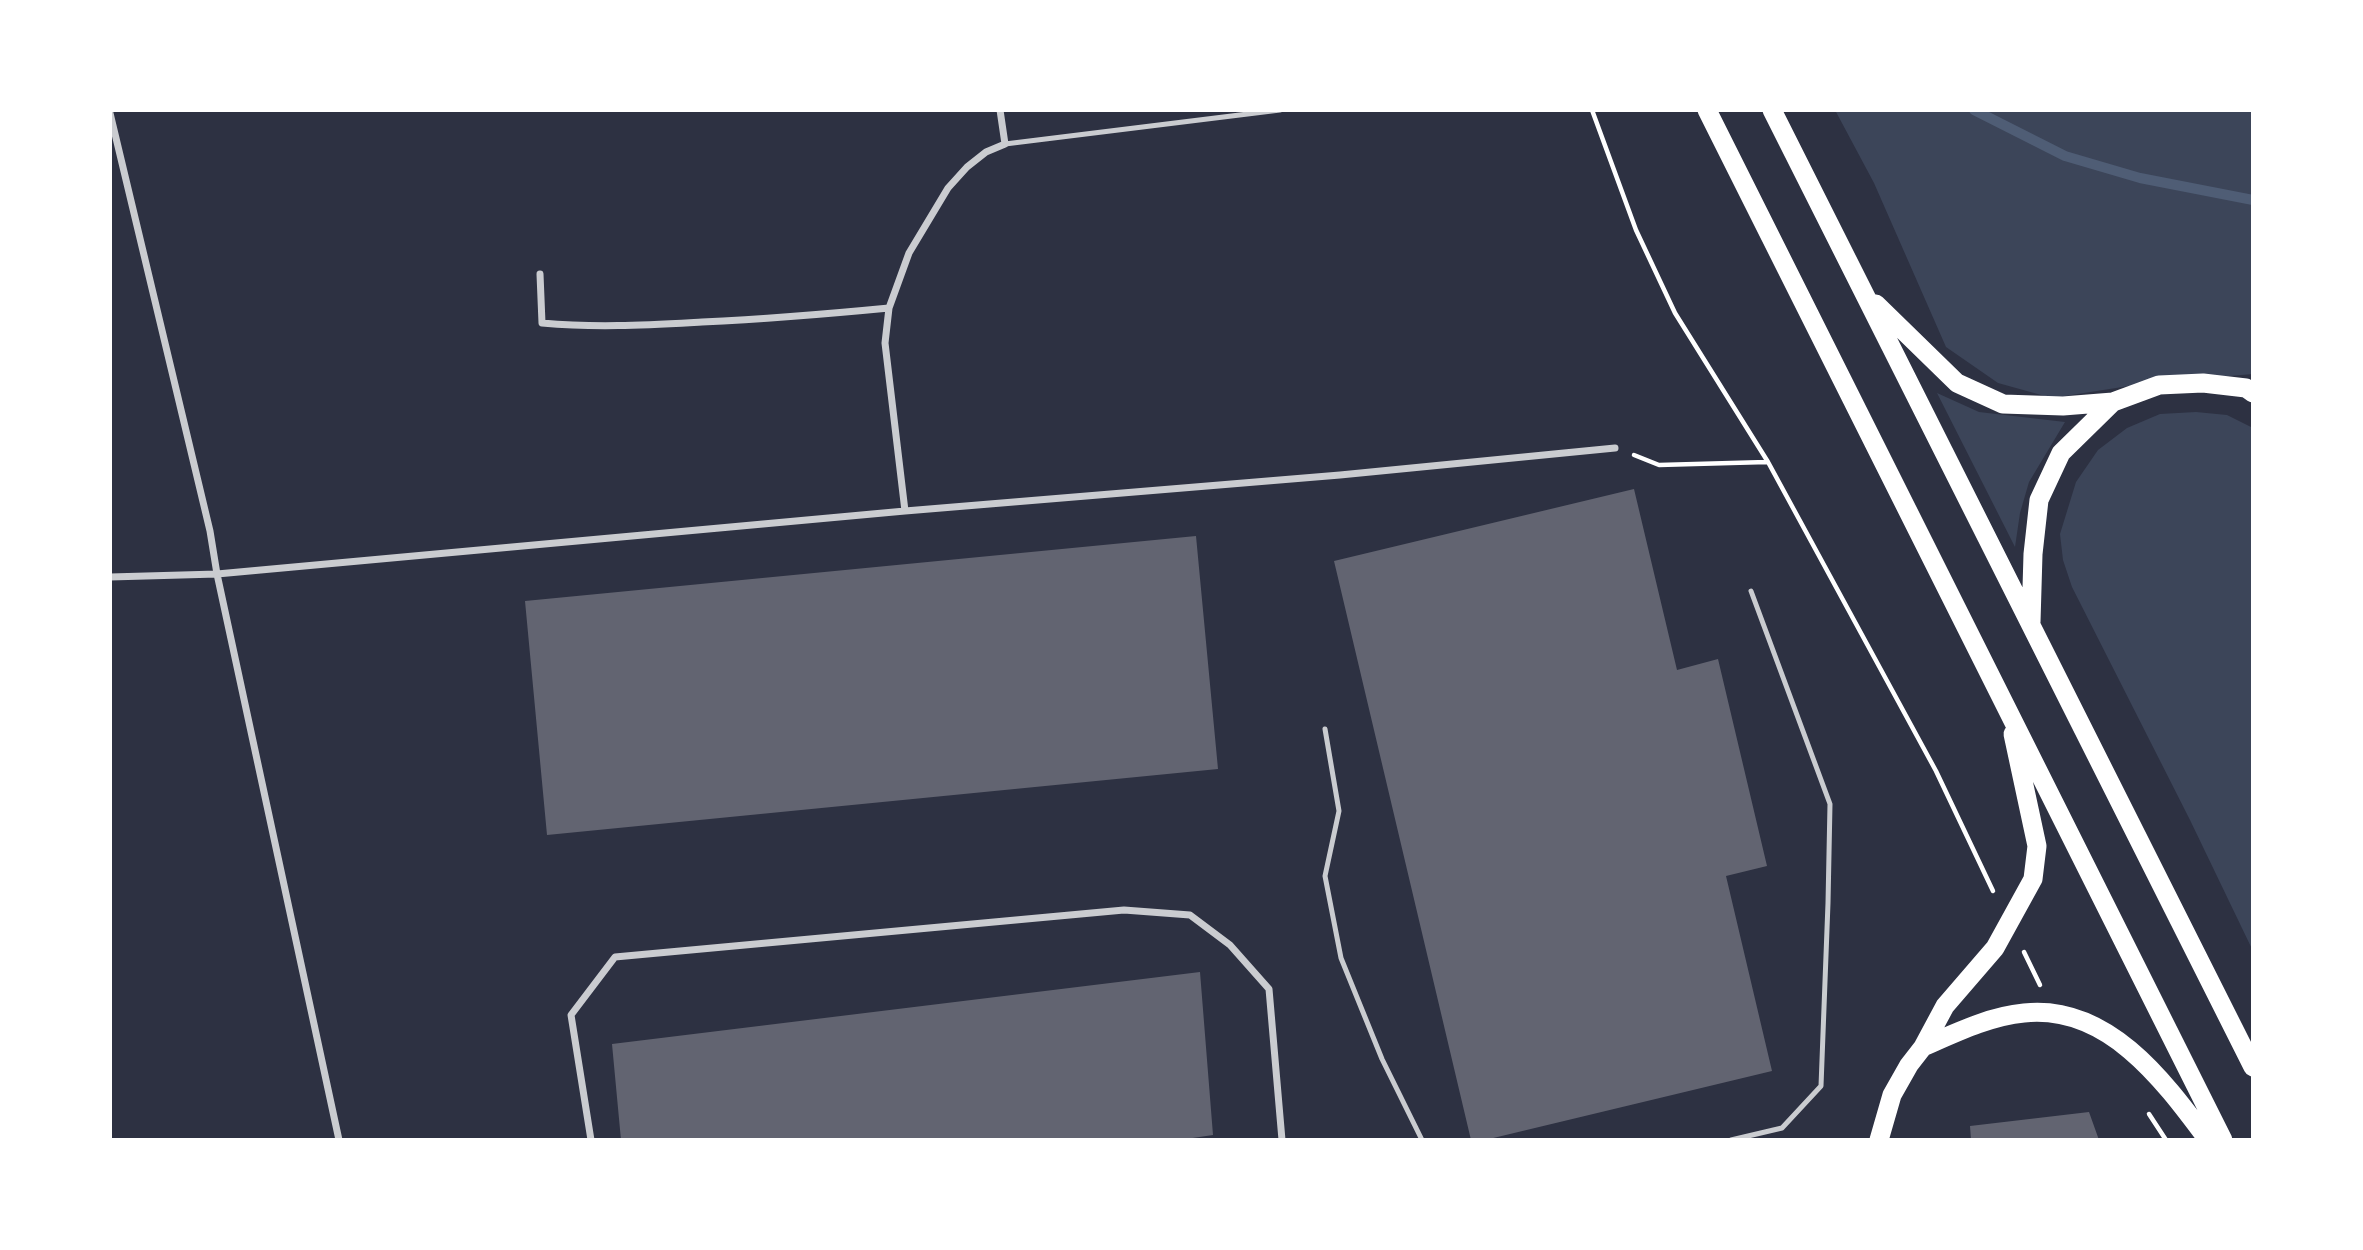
<!DOCTYPE html>
<html>
<head>
<meta charset="utf-8">
<style>
  body { margin:0 }
  #map { position:relative; width:2363px; height:1250px; overflow:hidden; background:#2d3142; font-family:Inter,sans-serif }
  canvas { display:block }
  .frame { position:absolute; inset:0; border:112px solid #fff; pointer-events:none }
</style>
</head>
<body>
<div id="map">
<canvas width="2363" height="1250"></canvas>
<div class="frame"></div>
</div>
<script>
const ctx = document.querySelector('canvas').getContext('2d');
ctx.lineJoin = 'round';
function paint(path, color) { ctx.fillStyle = color; ctx.fill(path, 'evenodd'); }
function strokePath(path, color, width, dash) { ctx.strokeStyle = color; ctx.lineWidth = width; ctx.lineCap = dash ? 'butt' : 'round'; ctx.setLineDash(dash || []); ctx.stroke(path); }
paint(new Path2D(`
  M1835 110H2253V374L2148 383 2052 398 1998 383 1946 347 1874 183Z
  M1937 393 1979 412 2065 422 2029 482 2020 513 2015 547Z
  M2196 412 2227 415 2253 428V951L2190 820 2072 587 2063 560 2060 534 2076 482 2098 450 2127 428 2160 414Z`), '#3c4559');
strokePath(new Path2D(`
  M1974 110 2065 156 2140 178 2253 200`), '#4f5d75', 10);
paint(new Path2D(`
  M1634 489 1677 670 1718 659 1767 866 1726 876 1772 1071 1485 1140H1471L1334 561Z
  M1196 536 1218 769 547 835 525 601Z
  M1200 972 1213 1135 1179 1140H621L612 1044Z
  M2089 1112 2099 1140H1971L1970 1126Z`), '#626471');
strokePath(new Path2D(`
  M1592 110 1636 230 1675 313 1768 462 1936 771 1993 891
  M1634 455 1659 465 1767 462
  M2024 952 2040 985
  M2149 1114 2166 1140`), '#fff', 4.5);
strokePath(new Path2D(`
  M1005 144 1280 110
  M1325 729 1339 811 1325 876 1341 958 1382 1059 1422 1140
  M1731 1140 1782 1128 1821 1086 1828 903 1830 804 1751 591`), '#caccd0', 5);
strokePath(new Path2D(`
  M110 113 210 531 217 574 339 1140
  M540 274 542 323C598 328 646 325 702 322 765 319 827 314 889 308
  M905 511 885 343 889 308 909 253 948 188 967 167 986 152 1005 144 1000 110
  M110 577 217 574 905 511 1340 475 1615 448
  M591 1140 571 1015 615 957 1124 910 1190 915 1230 945 1269 989 1282 1140`), '#caccd0', 7);
strokePath(new Path2D(`
  M1707 110 2223 1140
  M1772 110 2253 1067
  M1876 304 1957 383 2003 404 2063 406 2113 402 2159 385 2203 383 2246 388 2253 393
  M2031 622 2033 554 2039 500 2061 453 2113 402
  M1923 1047C1955 1033 1990 1016 2024 1013 2108 1004 2164 1081 2208 1140
  M1879 1140 1892 1095 1909 1065 1923 1047 1945 1006 1995 948 2033 879 2037 846 2013 734`), '#fff', 19);
</script>
</body>
</html>
